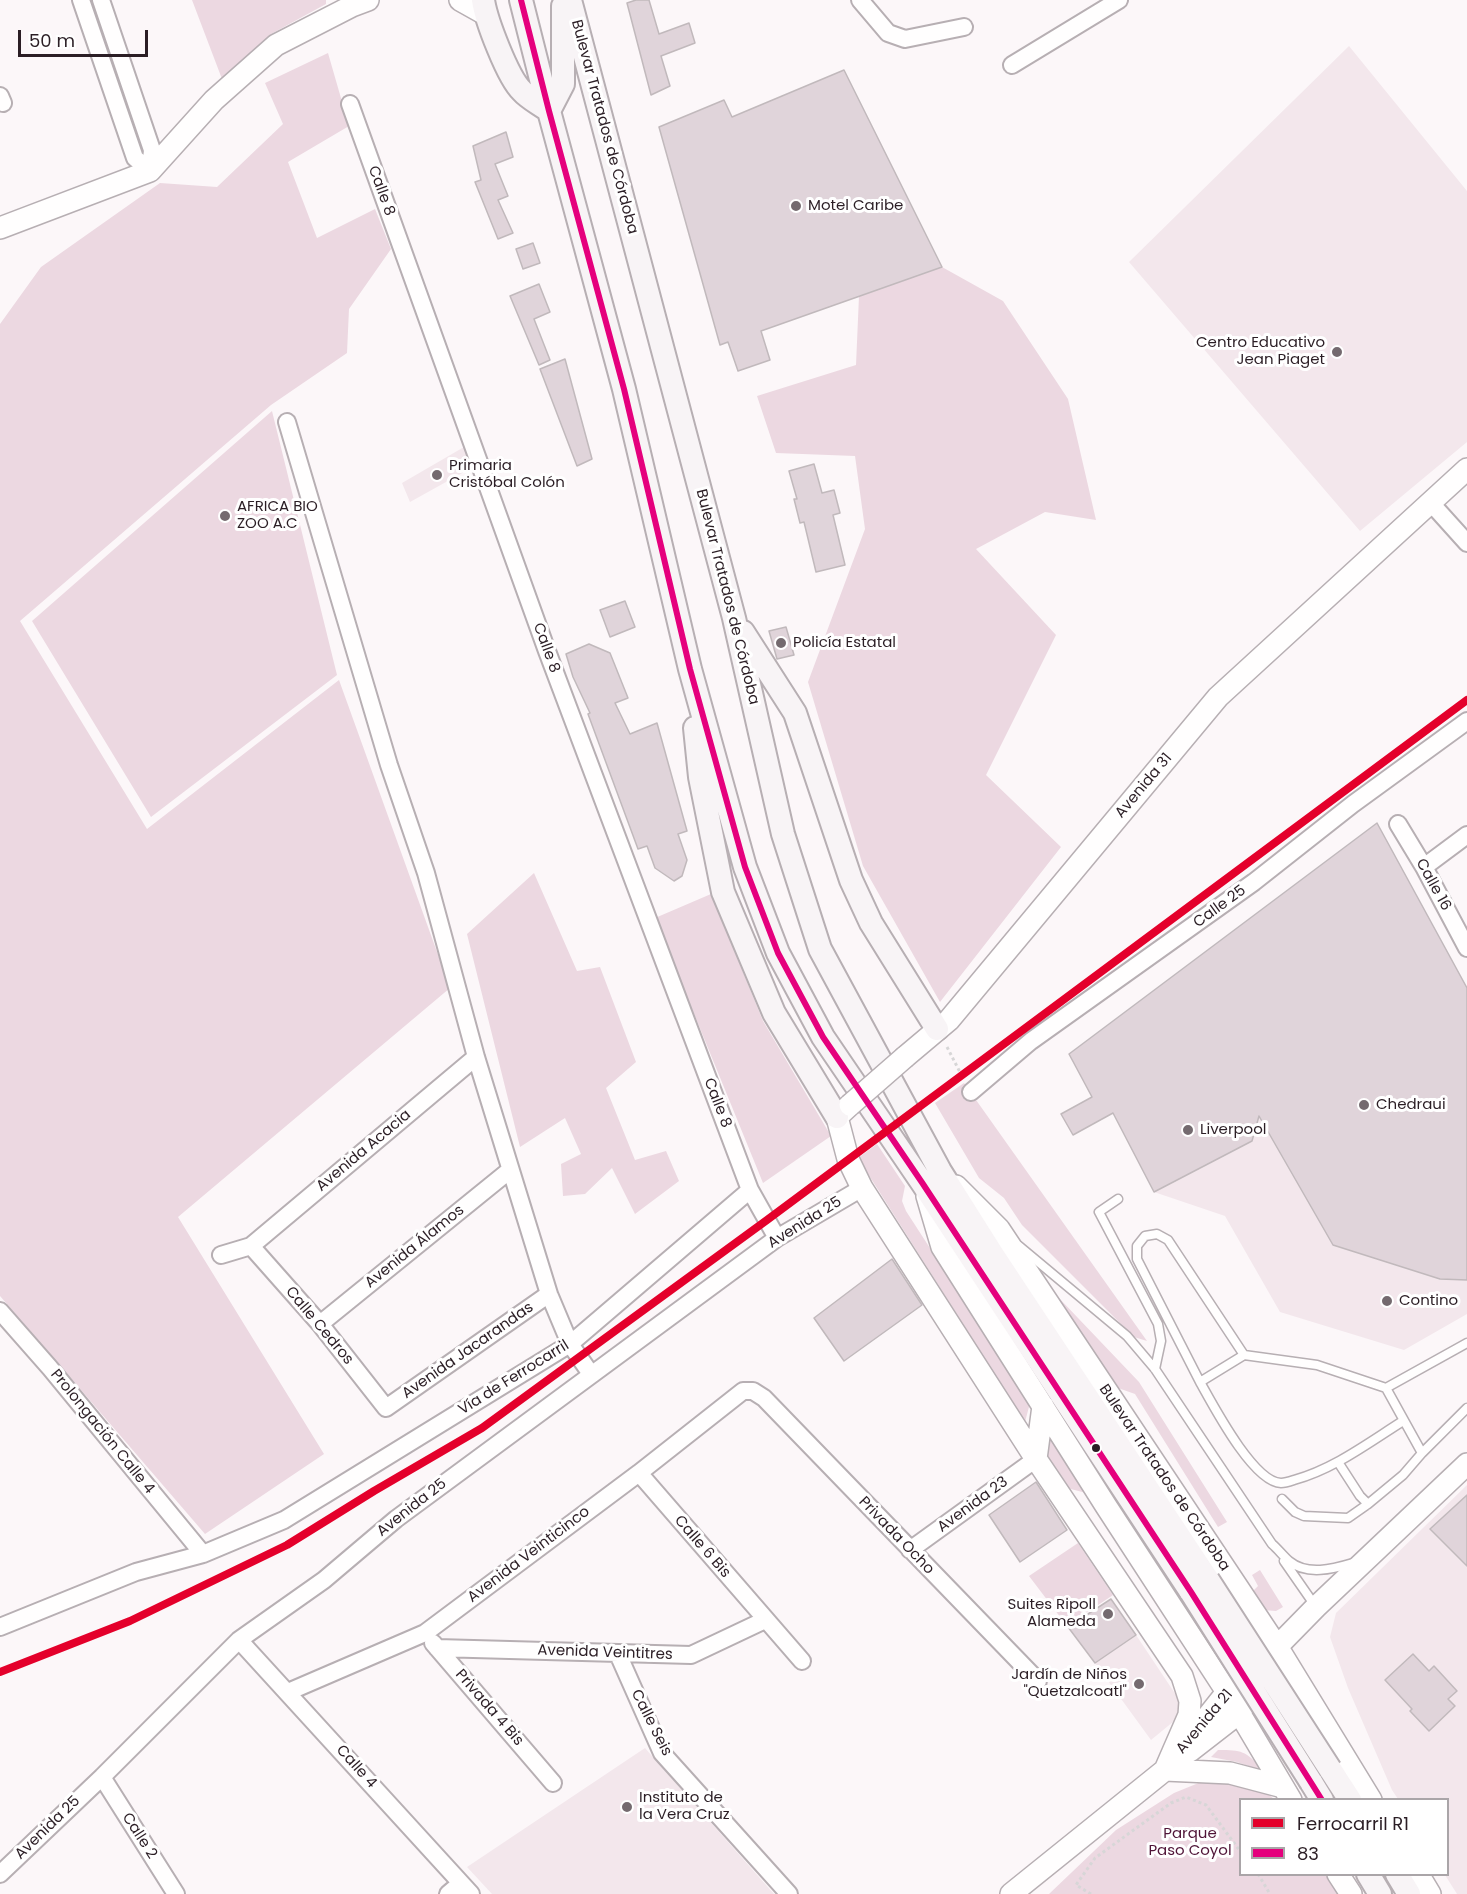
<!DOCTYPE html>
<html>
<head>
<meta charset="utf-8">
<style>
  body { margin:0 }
  #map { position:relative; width:1467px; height:1894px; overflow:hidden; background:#fcf7f9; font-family:Poppins,sans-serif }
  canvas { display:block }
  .legend { position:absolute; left:1239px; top:1798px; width:210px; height:78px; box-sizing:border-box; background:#fff; border:2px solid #aaa5a8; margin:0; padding:8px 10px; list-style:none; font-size:18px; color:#2b1e25 }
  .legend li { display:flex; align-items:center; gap:12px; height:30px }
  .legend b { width:30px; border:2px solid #aaa5a8 }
  .scale { position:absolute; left:18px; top:30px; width:130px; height:27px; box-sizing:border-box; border:3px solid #2b1e25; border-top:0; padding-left:8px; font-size:18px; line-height:21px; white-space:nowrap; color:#2b1e25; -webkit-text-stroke:4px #fff; paint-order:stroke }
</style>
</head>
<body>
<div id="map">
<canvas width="1467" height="1894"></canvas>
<ul class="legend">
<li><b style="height:8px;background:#e4002b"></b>Ferrocarril R1</li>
<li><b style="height:8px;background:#e5007d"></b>83</li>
</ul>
<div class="scale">50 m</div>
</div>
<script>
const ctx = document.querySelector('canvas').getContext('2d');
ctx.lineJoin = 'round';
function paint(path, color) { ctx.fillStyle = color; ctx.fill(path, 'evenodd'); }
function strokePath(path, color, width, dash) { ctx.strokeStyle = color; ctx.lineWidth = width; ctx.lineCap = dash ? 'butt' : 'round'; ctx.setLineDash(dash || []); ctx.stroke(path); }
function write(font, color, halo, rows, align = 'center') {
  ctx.font = font + ' Poppins,sans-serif'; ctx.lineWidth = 6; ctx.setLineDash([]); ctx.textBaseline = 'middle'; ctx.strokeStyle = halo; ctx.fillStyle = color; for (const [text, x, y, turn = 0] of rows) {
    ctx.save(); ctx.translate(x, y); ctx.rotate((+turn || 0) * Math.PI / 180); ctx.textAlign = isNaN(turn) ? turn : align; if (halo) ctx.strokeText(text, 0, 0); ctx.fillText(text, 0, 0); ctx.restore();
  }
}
paint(new Path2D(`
  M1349 46 1467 191V442L1360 531 1129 262Z
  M464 447 473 467 410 502 402 483Z
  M1259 1116 1333 1245 1440 1279 1467 1280V1314L1404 1350 1280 1312 1225 1216 1154 1192 1252 1141Z
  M1467 1485V1894H1457L1445 1875 1448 1874V1800L1398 1799 1392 1790 1348 1688 1330 1637 1336 1613Z
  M1136 1635 1182 1704 1179 1717 1151 1740 1095 1663Z
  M645 1748 774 1894H492L467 1867Z`), '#f3e7ec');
paint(new Path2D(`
  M192 0H326V4L271 34 222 79Z
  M328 53 349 126 288 162 317 238 375 209 391 249 349 309 347 353 271 405 20 621 147 829 339 680 450 988 178 1217 324 1454 205 1534 0 1296V324L41 267 160 183 217 187 283 124 265 83Z
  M942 267 1003 301 1068 399 1096 520 1045 512 976 549 1056 635 986 775 1061 847 940 1002 863 866 808 682 865 529 855 456 776 453 757 396 856 365 859 296Z
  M272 411 337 675 151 817 32 621Z
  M534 873 577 971 600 967 636 1062 606 1088 635 1160 666 1151 679 1181 635 1214 612 1168 585 1194 563 1196 561 1164 581 1154 565 1118 520 1147 467 934Z
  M711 894 763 1021 831 1136 763 1183 655 918Z
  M964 1083 1147 1341 1134 1337 1022 1225 1004 1198 979 1178 935 1103Z
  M877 1144 905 1186 902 1201 906 1211 1030 1403 1025 1422 858 1158Z
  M1058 1297 1139 1382 1227 1522 1218 1527 1135 1394 1118 1388Z
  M1046 1431 1086 1493 1067 1488 1043 1453Z
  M1078 1543 1113 1595 1067 1626 1029 1576Z
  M1260 1570 1283 1607 1276 1611 1263 1610 1252 1592 1258 1586 1252 1575Z
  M1218 1750C1243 1750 1244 1751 1262 1768L1260 1770 1237 1762 1211 1757Z
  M1225 1780 1268 1794 1274 1799 1240 1800V1874L1326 1875 1339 1894H1049L1116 1830 1174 1793 1201 1782Z`), '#ecd8e1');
const building = new Path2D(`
  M636 0H649L659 34 689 23 695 43 661 56 670 86 651 95 627 3Z
  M844 70 942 267 761 331 770 360 738 371 728 342 720 345 659 127 724 100 732 117Z
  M506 132 513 157 495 164 508 196 498 200 513 233 498 239 475 182 481 180 473 146Z
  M533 243 540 263 523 269 516 249Z
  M539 284 550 312 534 319 550 360 539 365 510 296Z
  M565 359 592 459 577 466 540 369Z
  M814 464 822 493 834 490 840 513 833 515 845 565 816 572 804 522 800 523 794 499H797L789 471Z
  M625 601 635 627 610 637 600 610Z
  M786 627 794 655 777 659 769 631Z
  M589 644 610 653 628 698 615 703 630 734 657 723 687 831 678 834 687 860 682 876 674 881 655 868 647 846 638 849 588 714 590 713 573 677 566 654Z
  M1377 823 1467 988V1280L1440 1279 1333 1245 1259 1116 1252 1141 1154 1192 1113 1113 1073 1135 1061 1114 1092 1097 1069 1054Z
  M892 1259 922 1305 844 1361 814 1318Z
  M1036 1482 1067 1530 1020 1562 989 1515Z
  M1467 1495V1566L1430 1529Z
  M1111 1599 1136 1635 1095 1663 1068 1627Z
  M1413 1654 1429 1671 1434 1666 1457 1691 1448 1699 1455 1706 1429 1731 1410 1711 1412 1709 1385 1680Z`);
paint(building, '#e0d4da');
strokePath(building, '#c1b9bc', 1.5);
const service = new Path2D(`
  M1118 1199 1099 1212 1158 1324 1161 1341 1155 1369
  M1019 1246 1127 1336 1155 1369 1272 1544C1278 1549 1283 1556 1289 1561 1307 1576 1333 1569 1353 1563
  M1244 1355 1200 1382C1213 1405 1253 1482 1281 1483 1285 1483 1291 1481 1294 1480 1334 1469 1368 1443 1403 1421
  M1200 1382 1137 1259V1246L1145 1236 1157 1234 1168 1240 1244 1355 1317 1365 1386 1388 1467 1343
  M1386 1388 1422 1453
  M1338 1462 1360 1496 1368 1504
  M1282 1499 1295 1512 1304 1516 1348 1518 1368 1504 1403 1475 1422 1453 1467 1408
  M1284 1561 1316 1607`);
const minor = new Path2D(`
  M81 0 135 158 150 171
  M101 0 152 150 150 171
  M860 0 888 33 905 39 964 27
  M1012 65 1119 0
  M0 96 3 103
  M350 104 547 651 750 1190 777 1238
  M287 422 389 765 426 873 476 1057 549 1294 570 1344 591 1374
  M1431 503 1467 543
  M1398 824 1424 867 1467 948
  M1424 867 1467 835
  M971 1092 1031 1041 1254 882 1353 804 1467 721
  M251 1246 320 1324 386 1408 549 1294
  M221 1255 251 1246 476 1057
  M0 1311 50 1368 203 1554
  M320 1324 510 1170
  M639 1473 802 1661
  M910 1550 1036 1459
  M0 1627 136 1572 203 1554 284 1520 570 1344 750 1190
  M239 1640 471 1894
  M433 1643 553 1783
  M437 1648 691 1655 765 1620
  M618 1654 662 1753 789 1894
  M288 1692 425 1633 639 1473 743 1391H753L764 1398 1038 1681
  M102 1777 176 1894
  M0 1874 102 1777 239 1640 324 1580 396 1519 777 1238 862 1188
  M448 1894 461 1883`);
const tertiary = new Path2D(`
  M460 0 485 14
  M0 228 150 171 214 100 276 45 352 6 368 0
  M905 1057 949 1020 1218 697 1467 469
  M850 1105 837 1117 848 1159 862 1188 1036 1459 1182 1676 1190 1701 1189 1715 1165 1770
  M956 1186 999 1229 1278 1648 1371 1800
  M927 1196 942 1247 1106 1506 1227 1692 1291 1800
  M1036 1459 1043 1406
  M1267 1657 1316 1607 1467 1464
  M1190 1751 1239 1713 1247 1701
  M1165 1770 1230 1773 1283 1787
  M1338 1874 1351 1894
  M1418 1874 1430 1894
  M1011 1894 1165 1770 1227 1692 1237 1684`);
const secondary = new Path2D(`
  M483 0C486 20 508 78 522 91 529 99 540 104 549 111L563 84V6
  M521 0 549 111 624 389 690 669 745 867 778 953 823 1037 923 1184 1191 1592
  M570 0 734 618 783 834 820 949 940 1171 993 1255 1208 1580
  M743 632 795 713 851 880 871 923 937 1029
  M695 728 700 777 723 892 774 1013 837 1117
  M1330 1769 1350 1800
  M1311 1782 1322 1800
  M1368 1874 1380 1894
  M1397 1874 1409 1894`);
strokePath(service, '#b7afb3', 11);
strokePath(minor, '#b7afb3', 20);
strokePath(tertiary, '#b7afb3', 24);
strokePath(secondary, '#b7afb3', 26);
strokePath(new Path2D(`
  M947 1047 963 1078
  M1258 1874 1270 1894
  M1091 1894 1076 1885 1095 1858 1171 1803 1186 1797 1206 1805 1240 1851`), '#d7d6d7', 3, [3, 3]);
strokePath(service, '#fffefe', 8);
strokePath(minor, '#fffefe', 16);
strokePath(tertiary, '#fffefe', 21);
strokePath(secondary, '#f8f4f6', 22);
const tertiaryBridge = new Path2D(`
  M850 1105 905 1057`);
const secondaryBridge = new Path2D(`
  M1208 1580 1330 1769
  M1191 1592 1311 1782`);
strokePath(tertiaryBridge, '#b7afb3', 24, []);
strokePath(secondaryBridge, '#b7afb3', 26, []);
strokePath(tertiaryBridge, '#fffefe', 21);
strokePath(secondaryBridge, '#f8f4f6', 22);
strokePath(new Path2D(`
  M521 0 549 111 624 389 690 669 745 867 778 953 823 1037 923 1184 1191 1592 1322 1800`), '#e5007d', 6);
strokePath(new Path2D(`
  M0 1672 130 1621 287 1545 374 1491 482 1428 767 1220 1467 700`), '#e4002b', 8);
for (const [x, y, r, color] of [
  [796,206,6,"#746a6f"],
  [1337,352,6,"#746a6f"],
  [437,475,6,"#746a6f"],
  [225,516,6,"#746a6f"],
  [781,643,6,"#746a6f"],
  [1364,1105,6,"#746a6f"],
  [1188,1130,6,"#746a6f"],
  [1387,1301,6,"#746a6f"],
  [1096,1448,5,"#2b1e25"],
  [1108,1614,6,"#746a6f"],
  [1139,1684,6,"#746a6f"],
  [627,1807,6,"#746a6f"]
]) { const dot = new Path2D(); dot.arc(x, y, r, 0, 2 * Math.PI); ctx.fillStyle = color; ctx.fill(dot); strokePath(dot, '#fff', 2); }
write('15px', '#2b1e25', '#fff', [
  ["Bulevar Tratados de Córdoba",604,127,75],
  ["Calle 8",381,191,70],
  ["Bulevar Tratados de Córdoba",727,597,76],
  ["Calle 8",546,648,70],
  ["Avenida 31",1144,786,-50],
  ["Calle 16",1433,885,61],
  ["Calle 25",1220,907,-36],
  ["Calle 8",717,1103,69],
  ["Avenida Acacia",364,1151,-40],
  ["Avenida 25",805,1223,-32],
  ["Avenida Álamos",415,1247,-39],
  ["Calle Cedros",319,1326,50],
  ["Avenida Jacarandas",468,1351,-35],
  ["Vía de Ferrocarril",514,1378,-32],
  ["Prolongación Calle 4",102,1432,51],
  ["Bulevar Tratados de Córdoba",1164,1478,56],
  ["Avenida 23",973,1505,-36],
  ["Avenida 25",412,1508,-38],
  ["Privada Ocho",896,1536,46],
  ["Calle 6 Bis",702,1547,49],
  ["Avenida Veinticinco",529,1555,-37],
  ["Avenida Veintitres",605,1653,2],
  ["Privada 4 Bis",489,1708,49],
  ["Avenida 21",1205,1722,-50],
  ["Calle Seis",651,1723,63],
  ["Calle 4",356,1767,48],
  ["Avenida 25",48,1828,-44],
  ["Calle 2",139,1836,57]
]);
write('15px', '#2b1e25', '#fff', [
  ["Motel Caribe",808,206],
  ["Centro Educativo",1325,343,"right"],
  ["Jean Piaget",1325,360,"right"],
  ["Primaria",449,466],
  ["Cristóbal Colón",449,483],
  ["AFRICA BIO",237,507],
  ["ZOO A.C",237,524],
  ["Policía Estatal",793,643],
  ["Chedraui",1376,1105],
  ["Liverpool",1200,1130],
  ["Contino",1399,1301],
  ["Suites Ripoll",1096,1605,"right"],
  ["Alameda",1096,1622,"right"],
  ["Jardín de Niños",1127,1675,"right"],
  ["\"Quetzalcoatl\"",1127,1692,"right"],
  ["Instituto de",639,1798],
  ["la Vera Cruz",639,1815]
], 'left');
write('15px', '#501538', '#fff', [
  ["Parque",1190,1834],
  ["Paso Coyol",1190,1851]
]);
</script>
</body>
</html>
